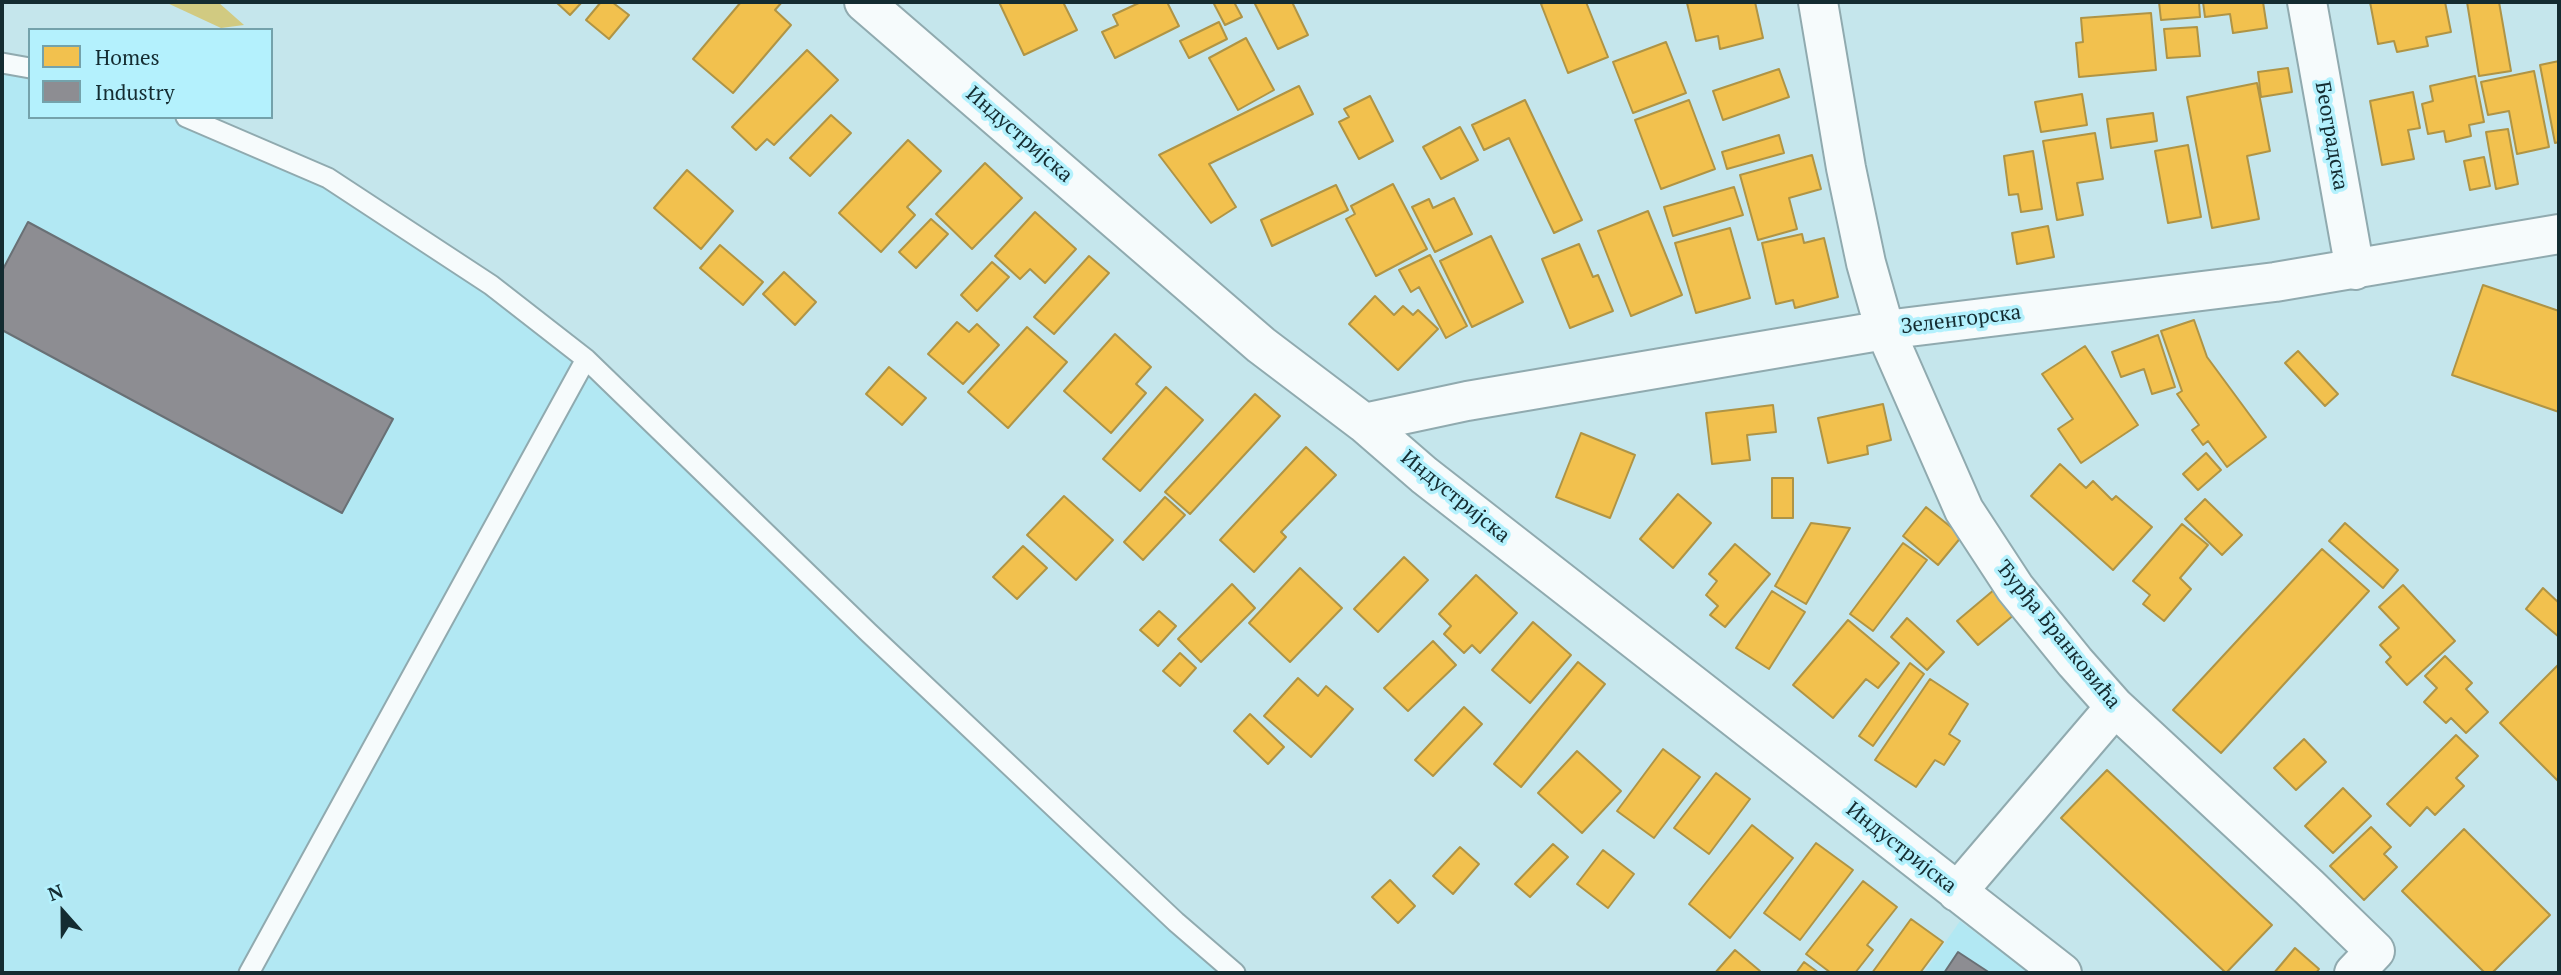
<!DOCTYPE html>
<html>
<head>
<meta charset="utf-8">
<style>
  body { margin:0 }
  #map { position:relative; width:2561px; height:975px; overflow:hidden; background:#c5e6ec; font-family:"PT Serif",serif }
  canvas { display:block }
  .frame { position:absolute; inset:0; border:4px solid #142c31; pointer-events:none }
  .legend { position:absolute; left:28px; top:28px; width:245px; height:91px; box-sizing:border-box; background:#b4f1fd; border:2px solid #74a2ab; margin:0; padding:9px 12px; list-style:none; font-size:21px; color:#142c31 }
  .legend li { display:flex; align-items:center; gap:14px; height:35px }
  .legend b { width:35px; border:2px solid #74a2ab }
  .north { position:absolute; left:28px; top:877px; width:70px; height:70px; -webkit-text-stroke:5px #b4f1fd; paint-order:stroke; rotate:339deg; font-size:19px; font-weight:700; line-height:28px; text-align:center; color:#142c31 }
  .north::after { content:''; display:block; margin:auto; width:24px; height:32px; background:#142c31; clip-path:polygon(50% 0,100% 100%,50% 72%,0 100%) }
</style>
</head>
<body>
<div id="map">
<canvas width="2561" height="975"></canvas>
<div class="frame"></div>
<ul class="legend">
<li><b style="height:19px;background:#f2c14e"></b>Homes</li>
<li><b style="height:19px;background:#8d8d92"></b>Industry</li>
</ul>
<div class="north">N</div>
</div>
<script>
const ctx = document.querySelector('canvas').getContext('2d');
ctx.lineJoin = 'round';
function paint(path, color) { ctx.fillStyle = color; ctx.fill(path, 'evenodd'); }
function strokePath(path, color, width, dash) { ctx.strokeStyle = color; ctx.lineWidth = width; ctx.lineCap = dash ? 'butt' : 'round'; ctx.setLineDash(dash || []); ctx.stroke(path); }
function write(font, color, halo, rows, align = 'center') {
  ctx.font = font + ' "PT Serif",serif'; ctx.lineWidth = 7; ctx.setLineDash([]); ctx.textBaseline = 'middle'; ctx.strokeStyle = halo; ctx.fillStyle = color; for (const [text, x, y, turn = 0] of rows) {
    ctx.save(); ctx.translate(x, y); ctx.rotate((+turn || 0) * Math.PI / 180); ctx.textAlign = isNaN(turn) ? turn : align; if (halo) ctx.strokeText(text, 0, 0); ctx.fillText(text, 0, 0); ctx.restore();
  }
}
paint(new Path2D(`
  M2 63 30 68V117H186L328 178 586 359 1236 973H2Z
  M1960 921 2029 973H1924Z`), '#b2e8f3');
paint(new Path2D(`
  M165 2H218L244 25 221 28Z`), '#d1ca81');
const homes = new Path2D(`
  M556 2H582L570 15Z
  M601 2H612L629 15 609 39 586 20Z
  M741 2H782L775 10 791 25 733 93 693 59Z
  M999 2H1063L1077 30 1024 55Z
  M1141 2H1167L1179 26 1115 58 1102 32 1118 25 1113 15Z
  M1213 2H1234L1242 17 1225 25Z
  M1254 2H1292L1308 35 1278 49Z
  M1545 2H1586L1608 57 1568 73 1541 4Z
  M1694 2H1755L1763 38 1720 49 1718 36 1696 41 1687 3Z
  M2159 2H2199L2200 17 2161 20Z
  M2203 2H2263L2267 28 2233 33 2230 14 2205 17Z
  M2370 2H2445L2451 32 2426 37 2428 46 2397 52 2394 41 2378 44Z
  M2467 2H2499L2511 71 2479 76Z
  M2151 13 2156 70 2079 77 2076 43 2083 42 2081 18Z
  M1219 22 1227 39 1189 58 1180 41Z
  M2197 27 2200 56 2167 58 2164 29Z
  M1246 38 1274 90 1238 110 1209 58Z
  M1666 42 1686 93 1633 113 1613 62Z
  M807 50 838 80 774 145 767 139 756 150 732 127Z
  M2559 61V142L2555 143 2540 65Z
  M2288 68 2292 92 2261 97 2258 72Z
  M1779 69 1789 97 1723 120 1713 91Z
  M2534 71 2549 147 2517 154 2509 111 2488 115 2481 82Z
  M2475 76 2484 122 2469 125 2471 136 2446 142 2444 131 2428 134 2422 104 2433 101 2430 86Z
  M2257 83 2270 151 2247 156 2259 219 2212 228 2187 97Z
  M1299 86 1313 114 1209 164 1236 207 1211 223 1159 155Z
  M2413 92 2420 128 2408 130 2414 159 2382 165 2370 101Z
  M2082 94 2087 125 2041 132 2035 102Z
  M1370 96 1393 141 1359 159 1339 122 1349 117 1344 109Z
  M1525 100 1582 220 1554 233 1509 138 1484 150 1472 125Z
  M1689 100 1715 169 1661 189 1635 120Z
  M2153 113 2157 141 2111 148 2107 119Z
  M831 115 851 133 810 176 790 158Z
  M1460 127 1478 160 1441 179 1423 147Z
  M2508 129 2518 184 2496 189 2486 132Z
  M2095 133 2103 179 2077 183 2083 215 2057 220 2043 141Z
  M1779 135 1784 153 1727 169 1722 152Z
  M908 140 941 171 907 207 915 215 881 252 839 213Z
  M2188 145 2201 217 2168 223 2155 151Z
  M2033 151 2042 209 2021 212 2018 194 2009 195 2004 156Z
  M1812 155 1821 189 1789 198 1797 229 1758 240 1740 175Z
  M2484 157 2490 186 2470 190 2464 161Z
  M985 163 1022 198 972 249 936 214Z
  M687 170 733 211 701 249 654 208Z
  M1393 184 1427 249 1376 276 1346 219 1355 214 1351 206Z
  M1336 185 1348 210 1272 246 1261 220Z
  M1734 187 1743 215 1673 236 1664 207Z
  M1454 198 1472 234 1435 252 1412 207 1429 199 1433 208Z
  M1648 211 1682 295 1631 316 1598 231Z
  M1035 212 1076 249 1045 283 1030 269 1020 279 995 256Z
  M931 219 948 234 916 268 899 252Z
  M2048 226 2054 257 2017 264 2012 233Z
  M1730 228 1750 298 1696 313 1675 243Z
  M1802 234 1804 243 1824 238 1838 297 1795 308 1793 300 1776 304 1762 243Z
  M1491 236 1523 302 1472 327 1440 261Z
  M1579 244 1593 277 1598 275 1613 311 1570 328 1542 259Z
  M720 245 763 282 743 305 700 268Z
  M1430 255 1467 326 1446 338 1419 287 1411 292 1399 270Z
  M1089 256 1109 273 1054 334 1034 317Z
  M992 262 1009 277 977 311 961 295Z
  M784 272 816 302 795 325 763 294Z
  M2483 285 2559 311V412L2452 375Z
  M1375 296 1394 315 1403 306 1413 315 1418 310 1438 329 1398 370 1349 324Z
  M2194 320 2207 357 2266 437 2227 467 2208 441 2203 445 2192 430 2199 425 2177 394 2182 391 2161 331Z
  M957 322 969 332 977 324 999 345 963 384 928 354Z
  M1027 327 1067 362 1008 428 968 392Z
  M1115 334 1151 367 1136 384 1146 393 1111 433 1064 391Z
  M2158 335 2175 387 2152 394 2144 369 2121 377 2112 352Z
  M2085 346 2138 425 2081 463 2058 429 2073 419 2042 374Z
  M2298 351 2338 394 2325 406 2285 363Z
  M889 367 926 398 902 425 866 394Z
  M1166 387 1203 420 1140 491 1103 459Z
  M1255 394 1280 416 1190 514 1165 492Z
  M1883 404 1891 440 1867 446 1868 454 1828 463 1818 418Z
  M1773 405 1776 432 1747 435 1750 460 1712 464 1706 413Z
  M1581 433 1635 455 1610 518 1556 497Z
  M1306 447 1336 475 1281 532 1286 537 1254 572 1220 540Z
  M2206 453 2221 470 2198 490 2183 474Z
  M2060 464 2086 488 2093 481 2112 500 2116 496 2152 527 2113 570 2031 496Z
  M1772 478H1793V518H1772Z
  M1678 494 1711 523 1673 568 1640 539Z
  M1064 496 1113 540 1076 580 1027 535Z
  M1165 497 1185 515 1143 560 1124 542Z
  M2205 499 2242 535 2222 555 2185 519Z
  M1926 507 1962 536 1938 565 1903 536Z
  M1811 523 1850 528 1806 604 1775 586Z
  M2345 523 2398 570 2383 588 2329 541Z
  M2182 524 2208 545 2180 578 2191 589 2164 621 2143 604 2150 595 2133 581Z
  M1903 543 1927 560 1873 631 1850 614Z
  M1735 544 1770 574 1725 627 1710 615 1718 606 1706 595 1717 581 1709 574Z
  M1023 546 1047 568 1017 599 993 577Z
  M2322 549 2369 591 2221 753 2173 710Z
  M1404 557 1428 580 1378 632 1354 609Z
  M1300 568 1342 608 1290 662 1249 623Z
  M1476 575 1517 613 1480 653 1472 645 1464 653 1444 634 1451 626 1439 614Z
  M1232 584 1255 608 1201 662 1178 639Z
  M2403 585 2455 641 2407 685 2386 662 2391 657 2380 645 2399 628 2379 607Z
  M2543 588 2559 603V637L2526 609Z
  M1995 589 2015 614 1978 645 1957 621Z
  M1772 591 1805 612 1769 669 1736 648Z
  M1159 611 1176 626 1158 646 1140 630Z
  M1907 618 1944 652 1927 670 1891 637Z
  M1848 620 1899 663 1878 688 1866 679 1833 718 1793 685Z
  M1533 622 1571 655 1530 703 1492 670Z
  M1433 641 1456 665 1408 711 1384 688Z
  M1180 653 1196 668 1180 686 1163 671Z
  M2445 656 2472 683 2466 689 2488 712 2466 733 2451 718 2446 723 2424 702 2437 688 2425 676Z
  M1578 662 1605 684 1521 787 1494 764Z
  M1910 663 1924 674 1873 746 1859 736Z
  M2559 664V782L2500 723Z
  M1298 678 1318 696 1326 686 1353 709 1311 757 1264 716Z
  M1930 679 1968 704 1949 734 1960 741 1944 765 1935 760 1916 787 1875 760Z
  M1464 707 1482 724 1433 776 1415 760Z
  M1250 714 1284 747 1268 764 1234 731Z
  M2456 735 2478 756 2456 778 2464 786 2435 815 2427 807 2410 826 2387 804Z
  M2304 739 2326 762 2296 790 2274 768Z
  M1663 749 1700 777 1654 838 1617 811Z
  M1577 751 1621 791 1582 833 1538 793Z
  M2107 770 2272 925 2226 973 2061 818Z
  M1716 773 1750 799 1709 854 1674 828Z
  M2343 788 2371 816 2333 853 2305 826Z
  M1752 825 1793 858 1730 938 1689 904Z
  M2371 827 2391 847 2384 854 2397 867 2364 900 2330 866Z
  M2464 829 2550 915 2492 973H2485L2402 891Z
  M1816 843 1853 870 1800 940 1764 913Z
  M1553 844 1568 857 1530 897 1515 884Z
  M1460 847 1479 864 1453 894 1433 876Z
  M1603 850 1634 874 1608 908 1577 884Z
  M1390 880 1415 906 1398 923 1372 897Z
  M1863 881 1897 907 1867 945 1873 950 1855 973H1831L1806 954Z
  M1911 919 1943 942 1920 973H1872Z
  M2295 948 2319 969 2316 973H2274Z
  M1735 950 1760 971 1757 973H1715Z
  M1804 962 1819 973H1796Z`);
paint(homes, '#f2c14e');
strokePath(homes, '#af9445', 2);
const industry = new Path2D(`
  M28 222 393 419 342 513 2 330V271Z
  M1958 952 1990 973H1944Z`);
paint(industry, '#8d8d92');
strokePath(industry, '#697075', 2);
const lane = new Path2D(`
  M2 63 30 68
  M186 117 328 178 491 285 586 359 868 632 1176 922 1235 973
  M249 973 586 359`);
const street = new Path2D(`
  M864 2 1261 345 1364 423 1424 475 2062 973
  M1818 2 1846 168 1866 263 1885 330 1964 510 2015 588 2075 662 2115 707 2309 887 2375 951 2354 973
  M2307 2 2355 270
  M1364 423 1467 401 1885 330 2275 282 2559 234
  M1957 892 2115 707`);
strokePath(lane, '#90aaaf', 23);
strokePath(street, '#90aaaf', 42);
strokePath(lane, '#f6fbfc', 19);
strokePath(street, '#f6fbfc', 38);
write('21px', '#142c31', '#b4f1fd', [
  ["Индустријска",1019,135,41],
  ["Београдска",2331,136,80],
  ["Зеленгорска",1961,320,-7],
  ["Индустријска",1455,497,39],
  ["Ђурђа Бранковића",2058,635,51],
  ["Индустријска",1901,848,38]
]);
</script>
</body>
</html>
